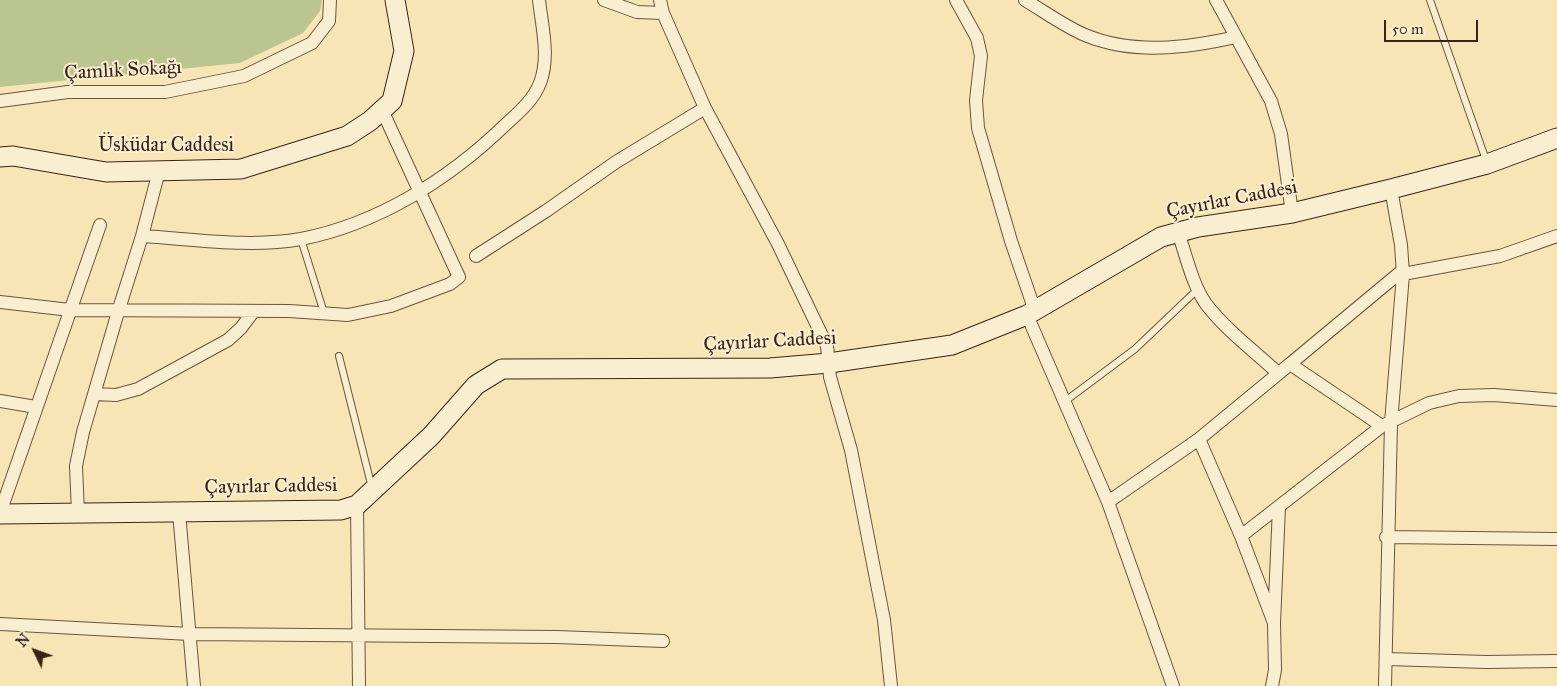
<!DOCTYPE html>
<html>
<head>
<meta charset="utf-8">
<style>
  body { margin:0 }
  #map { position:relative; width:1557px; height:686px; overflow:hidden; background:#f8e5b6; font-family:"IM FELL Great Primer",serif }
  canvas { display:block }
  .north { position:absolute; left:10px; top:626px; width:50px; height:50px; -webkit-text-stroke:4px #faeed0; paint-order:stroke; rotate:312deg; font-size:14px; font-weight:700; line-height:20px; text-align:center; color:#392317 }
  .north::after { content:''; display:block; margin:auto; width:18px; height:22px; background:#392317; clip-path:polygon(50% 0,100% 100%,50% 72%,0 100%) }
  .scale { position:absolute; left:1384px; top:20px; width:94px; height:22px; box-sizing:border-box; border:2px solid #392317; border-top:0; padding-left:6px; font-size:15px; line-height:18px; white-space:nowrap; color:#392317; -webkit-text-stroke:4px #faeed0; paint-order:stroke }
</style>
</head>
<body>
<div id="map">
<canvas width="1557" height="686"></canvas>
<div class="north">N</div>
<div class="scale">50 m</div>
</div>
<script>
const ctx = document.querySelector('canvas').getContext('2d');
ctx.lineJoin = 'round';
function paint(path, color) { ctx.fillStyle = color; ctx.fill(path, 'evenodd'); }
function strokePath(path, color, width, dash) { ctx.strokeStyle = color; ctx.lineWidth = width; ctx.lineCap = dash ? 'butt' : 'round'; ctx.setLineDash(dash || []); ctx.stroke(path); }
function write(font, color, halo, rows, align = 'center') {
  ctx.font = font + ' "IM FELL Great Primer",serif'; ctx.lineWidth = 4; ctx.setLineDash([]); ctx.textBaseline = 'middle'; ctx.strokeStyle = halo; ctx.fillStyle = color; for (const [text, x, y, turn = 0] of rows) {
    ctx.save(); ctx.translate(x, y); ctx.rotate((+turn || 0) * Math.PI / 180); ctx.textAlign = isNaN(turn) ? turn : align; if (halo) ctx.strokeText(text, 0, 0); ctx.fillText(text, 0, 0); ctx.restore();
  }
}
paint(new Path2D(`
  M0 0H322L320 11 303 33 240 63 0 87Z`), '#bbc590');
const lane = new Path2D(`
  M1430 0 1487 163
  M301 239 324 313
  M339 356 372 488
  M1064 402 1135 349 1198 289`);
const street = new Path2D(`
  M604 0 637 12 663 13
  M660 0 663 13 705 108 778 244 827 346 830 377 851 450 884 620 891 686
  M956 0 977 38 981 56 976 100 978 128 1011 241 1035 311
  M1025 0C1045 12 1064 26 1085 35 1133 55 1187 48 1236 37
  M1216 0 1271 101 1281 134 1292 213
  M0 101 68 92H165L244 76 312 43 329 21 330 0
  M1178 232C1186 255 1192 284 1206 304 1226 330 1254 351 1278 373
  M142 236C194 239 250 248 301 239 378 224 449 179 504 126 518 113 533 101 540 83 550 57 542 27 539 0
  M476 256 546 211 616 162 705 108
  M1403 274 1500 256 1557 236
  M0 302 70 310 289 311 348 315 391 306 450 284 459 277 382 110
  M1027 315 1108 502 1173 686
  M94 394 116 395 138 389 228 340 241 328 253 312
  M0 401 36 407
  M1382 426 1290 364 1403 270
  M1199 439 1241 536 1274 623 1279 507
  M1108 502 1199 439 1290 364
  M357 505 359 686
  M179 512 194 686
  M0 513 100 225
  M78 513 76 466 83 432 118 312 142 236 159 171
  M1241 536 1382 426 1429 403 1459 396 1494 395 1557 400
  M1386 537 1557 539
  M0 624 190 634 557 637 663 641
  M1387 659 1486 662 1557 661
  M1272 686 1275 670 1274 623
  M1385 686 1391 423 1403 274 1401 245 1391 189`);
const secondary = new Path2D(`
  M0 157 13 156 106 172 241 169 347 136 370 121 392 101 404 51 395 0
  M0 514 341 510 357 505 431 436 476 385 502 369 770 368 829 363 952 345 1027 315 1161 237 1198 227 1292 213 1391 189 1487 164 1557 138`);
strokePath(lane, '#69543f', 8);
strokePath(street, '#69543f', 14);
strokePath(secondary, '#392317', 21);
strokePath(lane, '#faeed0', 6);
strokePath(street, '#faeed0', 12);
strokePath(secondary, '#faeed0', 19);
write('20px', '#392317', '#faeed0', [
  ["Çamlık Sokağı",123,71,-3],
  ["Üsküdar Caddesi",166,146],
  ["Çayırlar Caddesi",1232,200,-11],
  ["Çayırlar Caddesi",770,342,-3],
  ["Çayırlar Caddesi",271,487,-1]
]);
</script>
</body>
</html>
